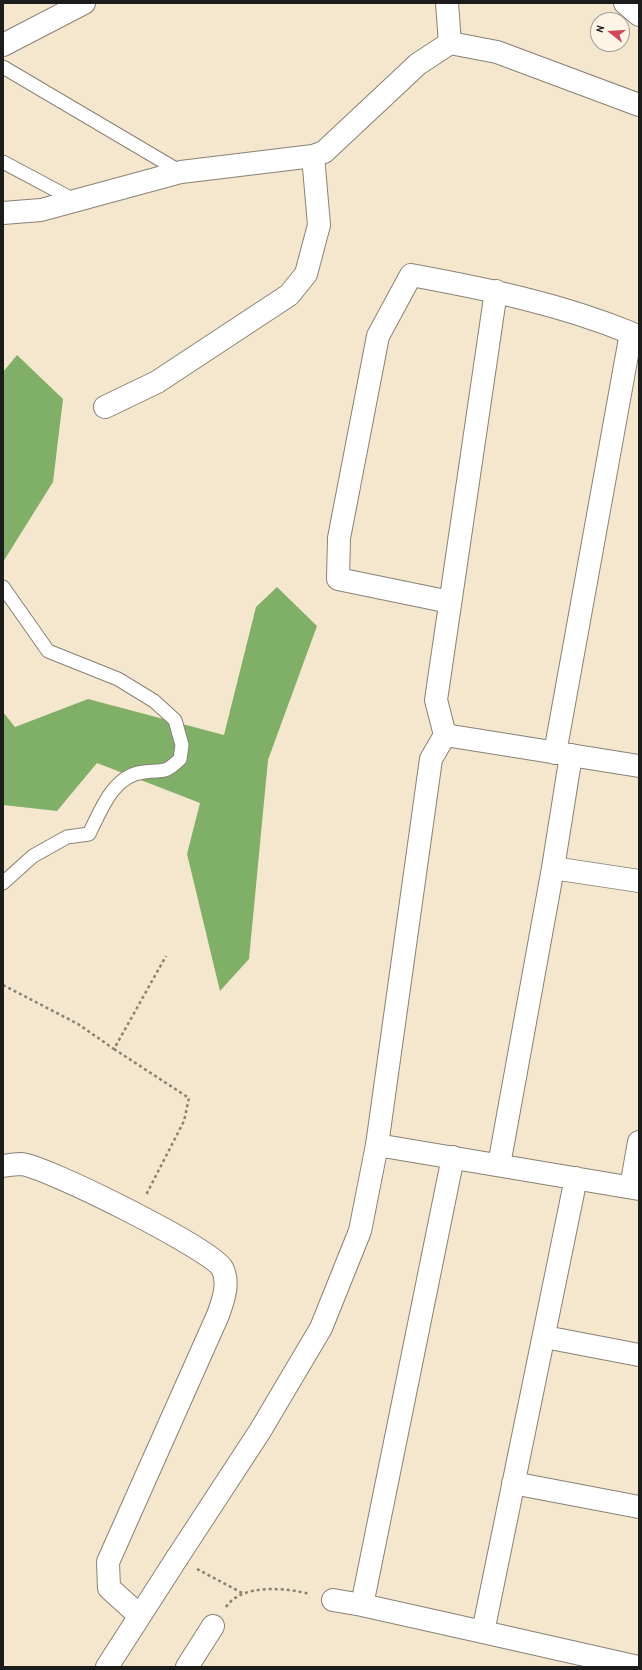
<!DOCTYPE html>
<html>
<head>
<meta charset="utf-8">
<style>
  body { margin:0 }
  #map { position:relative; width:642px; height:1670px; overflow:hidden; background:#f5e7ce; font-family:"Patrick Hand",sans-serif }
  canvas { display:block }
  .frame { position:absolute; inset:0; border:4px solid #1c1c1c; pointer-events:none }
  .north { position:absolute; left:590px; top:12px; width:40px; height:40px; box-sizing:border-box; background:#fcf5e5; border:1px solid #a29e95; border-radius:50%; rotate:287deg; font-size:11px; font-weight:700; line-height:16px; text-align:center; color:#1c1c1c }
  .north::after { content:''; display:block; margin:auto; width:14px; height:18px; background:#d1495b; clip-path:polygon(50% 0,100% 100%,50% 72%,0 100%) }
</style>
</head>
<body>
<div id="map">
<canvas width="642" height="1670"></canvas>
<div class="frame"></div>
<div class="north">N</div>
</div>
<script>
const ctx = document.querySelector('canvas').getContext('2d');
ctx.lineJoin = 'round';
function paint(path, color) { ctx.fillStyle = color; ctx.fill(path, 'evenodd'); }
function strokePath(path, color, width, dash) { ctx.strokeStyle = color; ctx.lineWidth = width; ctx.lineCap = dash ? 'butt' : 'round'; ctx.setLineDash(dash || []); ctx.stroke(path); }
paint(new Path2D(`
  M17 355 63 399 53 482 3 562V372Z
  M277 587 317 626 268 760 249 959 220 991 187 854 200 803 97 763 57 811 3 805V712L15 727 88 699 224 735 256 607Z`), '#80af68');
const service = new Path2D(`
  M3 67 181 172
  M3 162 76 201
  M3 587 48 651 118 679 154 701 175 720 182 745 180 759C163 775 165 769 144 772 113 775 101 810 89 834L67 837 33 856 3 883`);
const minor = new Path2D(`
  M447 3 450 43
  M625 3 639 15
  M3 45 84 3
  M3 213 41 210 181 172 313 156 324 152 418 64 450 43 497 52 639 105
  M105 407 157 382 289 295 306 274 319 225 313 156
  M450 602 338 579 339 538 378 336 411 275C487 289 560 304 631 333L555 753
  M445 735 436 700 496 291
  M571 755 553 868 639 881
  M377 1145 639 1189
  M453 1157 362 1605 483 1632
  M499 1165 553 868
  M3 1166C9 1165 15 1164 21 1164 46 1166 211 1249 222 1268 230 1283 223 1301 218 1315L108 1562 109 1588 140 1616
  M576 1178 483 1632 638 1667
  M631 1187 639 1142
  M545 1337 639 1355
  M513 1483 639 1507
  M333 1600 362 1605
  M107 1667 177 1558
  M187 1667 213 1626`);
const tertiary = new Path2D(`
  M177 1558 260 1431 321 1328 360 1231 377 1145 431 759 445 735 639 766`);
strokePath(service, '#888275', 15);
strokePath(minor, '#888275', 24);
strokePath(tertiary, '#888275', 24);
strokePath(new Path2D(`
  M3 985 78 1024 114 1049 166 956
  M114 1049 189 1098 184 1121 146 1195
  M197 1569 244 1594
  M226 1607C242 1583 286 1588 310 1594`), '#888275', 2.5, [3, 3]);
strokePath(service, '#fff', 13);
strokePath(minor, '#fff', 22);
strokePath(tertiary, '#fff', 22);
</script>
</body>
</html>
